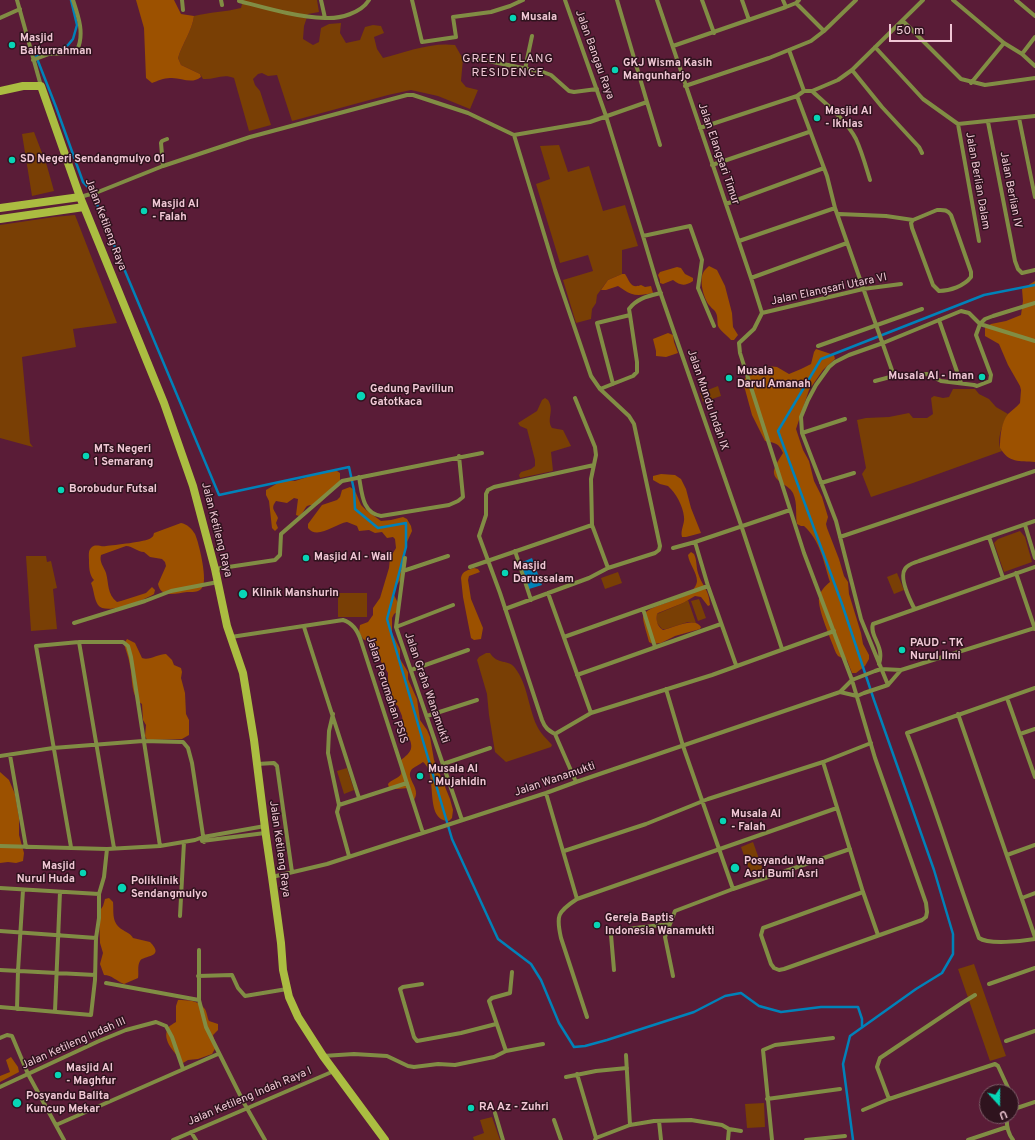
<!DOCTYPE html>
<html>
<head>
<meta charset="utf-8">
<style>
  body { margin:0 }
  #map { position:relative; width:1035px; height:1140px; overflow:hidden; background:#5a1c37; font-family:Overpass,sans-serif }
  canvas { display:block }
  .north { position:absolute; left:979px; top:1084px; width:40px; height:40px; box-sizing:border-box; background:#2f131e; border:1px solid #7c5b67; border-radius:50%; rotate:159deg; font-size:11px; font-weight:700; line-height:16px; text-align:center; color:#f0c8d5 }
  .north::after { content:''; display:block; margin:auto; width:14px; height:18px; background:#07d5b6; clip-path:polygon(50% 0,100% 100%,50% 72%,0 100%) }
  .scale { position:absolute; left:889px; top:24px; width:63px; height:18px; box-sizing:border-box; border:2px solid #f0c8d5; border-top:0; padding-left:5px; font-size:12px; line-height:14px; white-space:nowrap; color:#f0c8d5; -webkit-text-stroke:3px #2f131e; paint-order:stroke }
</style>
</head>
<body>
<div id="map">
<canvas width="1035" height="1140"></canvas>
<div class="north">U</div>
<div class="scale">50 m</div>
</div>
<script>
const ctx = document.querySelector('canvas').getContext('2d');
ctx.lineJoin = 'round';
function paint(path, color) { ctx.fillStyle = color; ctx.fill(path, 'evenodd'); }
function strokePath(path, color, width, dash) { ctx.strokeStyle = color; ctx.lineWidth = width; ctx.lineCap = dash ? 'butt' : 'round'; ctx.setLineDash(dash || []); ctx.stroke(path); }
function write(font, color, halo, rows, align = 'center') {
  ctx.font = font + ' Overpass,sans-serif'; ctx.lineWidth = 3; ctx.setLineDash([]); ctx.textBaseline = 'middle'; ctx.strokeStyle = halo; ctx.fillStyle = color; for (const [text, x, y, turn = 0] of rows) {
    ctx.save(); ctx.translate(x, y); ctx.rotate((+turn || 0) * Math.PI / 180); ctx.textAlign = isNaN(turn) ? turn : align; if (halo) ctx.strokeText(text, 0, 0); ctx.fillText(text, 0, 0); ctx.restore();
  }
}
paint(new Path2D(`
  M243 0H317L319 12 308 14 304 26 303 39 313 45 319 42 321 28 329 24 341 23 340 33 346 43 360 40 365 27 373 25 381 26 384 33 374 37 377 49 383 58C406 52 431 42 455 45L463 59 461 81 466 87 478 90 470 109 438 96 411 90 388 95 292 121 277 75 268 76 262 73 258 74 253 79 255 85 260 91 271 125 249 131 234 78C223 73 214 80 203 79L200 74 181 65 178 58C182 44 192 31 194 16 210 12 225 12 241 8Z
  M34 132 47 166 54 191 32 196 22 134Z
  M559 145 568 172 589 166 603 211 625 205 638 246 622 250V274L608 280 597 295 596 303 592 309 591 319 576 323 563 280 593 271 588 255 560 263 536 184 550 179 540 146Z
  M75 215 117 323 73 329 76 347 22 357 30 443 33 447 0 438V225L54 217Z
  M718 386 721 396 703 402 700 393Z
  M953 389H975L979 394 989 399 996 407 1008 414C1003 424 995 441 1002 451L913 483 871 497 862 474 866 468 857 420 866 418 889 417 909 413 913 418H927L933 414 931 398 934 396 943 398 949 397Z
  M545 398 548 400C555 411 546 419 552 428L563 430 571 446 551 452 553 471 520 478 519 475 521 472 531 469 535 466V460L527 429 520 426 518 423 537 411 542 400Z
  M1020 531 1025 537 1032 562 1004 572 994 543 998 539Z
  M26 556H46L47 562 51 561 57 588 53 589 57 629 31 631Z
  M618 572 622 583 605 589 601 578Z
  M897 573 904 590 894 594 887 577Z
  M338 593H367V617H338Z
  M699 599 706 618 698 621 691 601Z
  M688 600 696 623 688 622 666 629H662L657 623V614L683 603Z
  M486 653H490C497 665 509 659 515 668 528 685 528 707 537 726 540 733 547 739 552 745L551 747 506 762 495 752 489 715 487 694 477 660 479 657Z
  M347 768 354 790 344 794 337 771Z
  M753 842 763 870 751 875 741 847Z
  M974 964 1006 1056 990 1061 958 969Z
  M764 1103 765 1127 747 1128 745 1104Z
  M492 1117 500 1140H474L473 1137 484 1133 480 1120Z`), '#793f05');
paint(new Path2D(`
  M136 0H174L181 14 194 16C192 31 182 44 178 58L181 65 200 74 201 77C191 85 181 77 170 78 164 78 157 81 152 83L146 78 144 28Z
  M709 266 717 270 725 286 732 313 733 327 738 335 734 340H731C727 335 720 331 718 326 717 321 718 317 716 313 715 310 712 309 710 306 704 300 699 281 703 273 704 270 707 268 709 266Z
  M677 267 681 268 685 274 693 278V281C684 287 680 285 673 280L663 284 660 283V280L658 275 660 272Z
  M622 274H625C630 282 631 289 641 285L645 287 651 286 653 293C642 295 633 297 624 290 622 289 620 287 618 286L606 290H601L608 280Z
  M1035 281V462C1019 461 1009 463 1000 448 1000 437 1001 423 1008 414 1012 410 1017 407 1020 403L1021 390 1020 386 1008 365 999 344 985 336V328L991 324 1006 321 1021 315 1023 301 1022 289Z
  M668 333 673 335 674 342 678 353 666 357 656 356V351L653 339Z
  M816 349 834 355 835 359 823 370 809 390 796 429 803 450 809 461 814 481 822 497 828 517 826 524 827 528 839 559 844 576 848 582 849 594 861 633 863 644 869 655V659L865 666 856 673H852L847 660 838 656 836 653C832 642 817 608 819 598 820 591 825 586 830 582 824 563 820 540 804 526H801L797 524C795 513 798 505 793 493 789 484 769 481 775 467 777 462 780 458 783 453 779 443 775 443 765 441L752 415 743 382 749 372C757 369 769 365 777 367 781 369 785 372 789 374L801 369 811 364 814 352Z
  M329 470 337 471 340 473V481C335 486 325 499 320 503 316 506 311 504 307 506 304 509 303 514 299 516L296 515 298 499 294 498 287 503 276 501C270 509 275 510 278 518L276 523 278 528 275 531 272 528 269 501 266 495V490L283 480 295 481Z
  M661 474 675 475 681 479 686 489 691 508 701 533 686 537H682C680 530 685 524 684 517 683 506 676 493 668 486L660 484 653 480V476Z
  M350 487 353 489 356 493 361 505 366 510 381 521 391 520 403 517 407 519 411 526 412 531 407 542 403 564 402 578 396 586 393 593 400 607 397 612 394 614 392 618V633L400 649V659L408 672V679L417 699 420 720 427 730 430 737 434 760 450 799 453 810 452 818 449 821C423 821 439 774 423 762 420 764 415 767 412 769 404 778 422 788 414 800L408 788 397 789 389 788 388 784C392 779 398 779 401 774L400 761C408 754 414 751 410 740L402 739 398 733 403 723 402 716 398 706 395 704 392 697 388 685V673L380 660 374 655 372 652 373 644 363 639 359 632 360 625 368 622 373 615V608L380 598 389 568 390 558 396 548 395 539 393 537 387 538 382 532 375 533 369 530 359 531 357 526 347 522C335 524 317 540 308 528V524L322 505 337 500 340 497 342 490Z
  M181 523C187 524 192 529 195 534 199 543 207 577 203 586 200 593 193 592 187 592 177 593 161 599 158 584L166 566 165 562 162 559 150 557 144 552C137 552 133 546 126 546L101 555C99 562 104 567 106 573 109 584 107 594 117 602L121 601 146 593 152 587 155 590 154 594C144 600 106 616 98 605 94 599 94 590 91 583L94 580C89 575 89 566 89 560 89 556 88 551 91 548 95 543 100 547 106 546 114 545 146 542 151 538 154 536 153 536 154 533Z
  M691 552 694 554C697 560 696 566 698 573 702 586 709 589 710 605L708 606 701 597 695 596 683 603 658 613 657 614C656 621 657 626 663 630 673 628 695 616 701 627L700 629 675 636 661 643 653 644 649 642C648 637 643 622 643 618 644 602 695 603 697 581 697 572 689 564 688 555Z
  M474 568 478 569 480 572 469 576 468 580 471 599 483 628 481 639 474 640 471 638 463 597 461 578C462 571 468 570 474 568Z
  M127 639 135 643 142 658C149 661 158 654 166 654L172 660 174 665 181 668 182 672 181 678 185 693 186 714 189 720V735L182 739 147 740 145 736 146 725 143 720 142 704C130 696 133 678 130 666 129 658 126 651 124 644Z
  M0 772 9 780 15 794 19 818V835L24 853 23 861 16 863 8 862 0 863Z
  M109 898 113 902C114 913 111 923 123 930 127 933 130 933 133 938L150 942C166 958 143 955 140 961 137 966 139 973 138 978L124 984C116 981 112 975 104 975L100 964 103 953 100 943 99 912 103 906 105 899Z
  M178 1000C187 1000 198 1000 204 1008 207 1011 207 1017 209 1021L218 1024V1030L213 1035 216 1047 212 1054 198 1059 188 1060 183 1063C176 1053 161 1041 168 1028 170 1025 173 1024 176 1022V1006Z
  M11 1057 18 1067 19 1072 0 1082V1076L10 1072 6 1060Z`), '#9c5100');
paint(new Path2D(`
  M532 558 542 585 529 589 520 563Z`), '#0082b9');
strokePath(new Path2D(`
  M71 0 77 25 73 39 68 45 62 49 47 51 36 56 56 107 83 182 91 190 219 495 349 467 354 490 355 509 378 528 406 523V547L387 619 452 839 498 939 531 964 541 980 559 1023 574 1047 585 1046 607 1040 694 1012 725 996 741 993 759 1006 781 1012 821 1007H858L862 1019V1027
  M853 1140 843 1064 850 1036 916 989 942 973 953 954V934L934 870 874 700 842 604 778 431 821 359 984 295 1035 285`), '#0082b9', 2.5);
strokePath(new Path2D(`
  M17 0 41 86
  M182 0 183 10
  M221 0 222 5
  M321 0 325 18
  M412 0 422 42 456 37 453 17 491 12 510 6 523 0
  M565 0 606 116 643 236 690 226 702 260 698 288 714 326
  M657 0 751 278 762 313
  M702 0 714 33
  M742 0 749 20
  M783 0 786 7
  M953 0 1004 43 1022 54 1035 66
  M1016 0 1035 16
  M239 1C266 8 296 17 325 18 340 19 361 13 369 0
  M796 3 824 31
  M0 18 20 9
  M903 21 961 79 985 85 1035 78
  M673 46 786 7 796 3 799 0
  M875 47 923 99 958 124 1035 116
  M789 50 804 91
  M1022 54 1035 37
  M473 58 543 72 551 75 569 91 574 92 597 89
  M33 60 49 54 69 53 77 50C85 34 78 15 73 0
  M525 69 532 36
  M852 70 882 107 919 147 922 153
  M971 83 1004 43
  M685 86 769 58 811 41 824 31 856 0
  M804 91H812L838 80 852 70 923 0
  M812 91C827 105 846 120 856 139 862 152 866 167 870 180
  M797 96 827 176 835 208 894 376
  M647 102 660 145
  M1019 118 1035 197
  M988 122 1015 261 1018 269 1022 273 1035 270
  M958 124 979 241
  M700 128 797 96 804 91
  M712 165 809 132
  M163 166 161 143 162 141 167 139
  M80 197 98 192 163 166 250 137 407 95H413L468 113 514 135 590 122 647 102 617 0
  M726 204 824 168
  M937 210C943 210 947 209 951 215L971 272V277C964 286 950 291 939 291L933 285 912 228 911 223 913 220Z
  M839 214 886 216 913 220
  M643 236 657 283 741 525 782 649
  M739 241 835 208
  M751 278 847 243
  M762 313 754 329 739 343 740 353 804 553 852 680 875 758 926 903 927 912 926 917 922 920 784 969 779 970 774 968 771 964 761 935 763 928 863 892
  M762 313 863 289 901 284
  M939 320 961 383
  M818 346 922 309
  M875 381 894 376 927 374 941 381 974 385 977 386 990 381 991 375 976 335 980 324 985 319 993 316 1035 303
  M613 384 597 323 630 315 629 309C637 298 649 296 661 293
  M600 389 633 376 637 372V362L630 315
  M575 398 595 447 596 455 591 479 592 525 608 568
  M802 433 845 419
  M359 477C362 493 362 513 381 516L449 505 458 501 463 497 459 456
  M821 483 854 473
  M1025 525 1035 558
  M840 537 1035 471
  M989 537 1003 578
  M673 548 695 542
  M515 551 531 600
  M405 558 396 627 462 820
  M470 567 592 525
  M215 569 275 560 280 555 281 534 342 481 482 453
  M403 571 448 556
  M1016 573 1035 629
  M548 593 591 713
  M914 608C910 600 899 577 905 569 908 564 914 563 919 561L1035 521
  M505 609 589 578 608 568 655 553 659 550 660 546 634 424 629 416 600 389 591 376 555 270 514 135
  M643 609 655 647
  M74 623 145 601 171 591 218 582
  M304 627 359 798
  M396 627 453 605
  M231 637 343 620C353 623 358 631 361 641L423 833
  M564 637 708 586
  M79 642 114 848
  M879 664C885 646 869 636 873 624L1035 567
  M736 665 708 586 695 542 790 510
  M411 670 468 650
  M577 675 721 624
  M888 685 861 619 836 521 802 433 801 417 808 400 816 385 829 367 835 362 849 355 883 343 961 311 969 313 980 324 1035 341
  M1035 688 907 733C933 800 954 870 979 938 989 945 1022 941 1035 939
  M666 689 683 746 733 889
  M840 692 857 696 864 693 888 685 901 670
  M1007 698 1035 777
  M333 714 329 731 328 753 339 805 337 812 349 856
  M958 714 1035 937
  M427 716 477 700
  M555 734C548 730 545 728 542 720L500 593 479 536 486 515V494L488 490 494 487 594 465
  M1020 734 1035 729
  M10 755 26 847
  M0 756 53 748 143 741 183 742 188 748 192 763 204 842
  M823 762 863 892 878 935
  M257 764 274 763 277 766 292 872
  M443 764 490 748
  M576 782 555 734 591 713 712 675 834 631
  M546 793 577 899
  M339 805 407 783
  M202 841 265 833
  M0 846 107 849 160 846 195 840 203 837 265 826
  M71 847 36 646 79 642H123L128 646 131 657 160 846
  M564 851 646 824 708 799 823 762 871 743
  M1007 855 1035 845
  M272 877 327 864 546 793 576 782 840 692 852 680 875 671 881 669 901 670 1035 628
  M0 888 99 894
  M1022 898 1035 893
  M180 916 184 842
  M0 931 96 938
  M199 950V1000L206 1027 244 1103 265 1140
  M0 970 95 975
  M614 970 611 935 612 932 627 929 670 924
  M198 976 232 975 238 988 245 996 287 989
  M673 976 665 937 675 911 733 889 850 849
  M106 983 199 1000
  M422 984 403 987 400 989 414 1037 417 1041 461 1033 496 1024
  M989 984 1035 968
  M0 1007 91 1015 95 980 96 938 99 918V894L104 877 107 849
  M17 1009 18 971 23 890
  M55 1011 60 892
  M587 1017 561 938C556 916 557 912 577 899L837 808
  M0 1038 7 1035 12 1036 28 1074 64 1140
  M1006 1041 1035 1031
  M506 1051 543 1044
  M626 1055 630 1125
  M323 1056 354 1054 387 1056 408 1066 414 1067 438 1064 455 1065 494 1057 506 1051 489 1001 492 998 510 993 512 972
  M577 1074 596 1138
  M566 1077 596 1071 627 1068
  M0 1087 99 1041 126 1030 156 1022 166 1026 172 1037 183 1069
  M1011 1095 1017 1108 1011 1112
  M767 1099 840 1089
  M889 1099 877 1067 880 1058 962 1003 975 995
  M1017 1108 1035 1102
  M863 1110 889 1099 995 1064 998 1066 1010 1092
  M495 1113 503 1140
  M1007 1116C1006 1125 1008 1133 1013 1140
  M554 1120 561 1140
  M659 1121 661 1140
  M56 1125 218 1054
  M191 1132 196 1140
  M173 1140 334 1071
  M595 1140 596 1138 630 1125 654 1121 691 1120 722 1125 729 1129 741 1131
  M728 1140 729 1129
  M772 1140 763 1050 775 1045 833 1038
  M806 1140 845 1136
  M968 1140 1007 1127`), '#818d44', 4);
strokePath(new Path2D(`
  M0 91 23 86H41L80 197 164 403 193 486 215 569 227 626 243 673 254 740 266 836 272 877 281 943 283 970 289 997 298 1017 323 1056 385 1140
  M0 208 80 197
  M0 219 84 207`), '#abbd41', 8);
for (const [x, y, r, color] of [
  [513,18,4,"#07d5b6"],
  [12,45,4,"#07d5b6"],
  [615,70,4,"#07d5b6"],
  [817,118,4,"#07d5b6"],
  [12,160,4,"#07d5b6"],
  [144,211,4,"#07d5b6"],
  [982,377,4,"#07d5b6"],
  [729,378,4,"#07d5b6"],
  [361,396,5,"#07d5b6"],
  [86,456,4,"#07d5b6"],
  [61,490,4,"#07d5b6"],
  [306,558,4,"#07d5b6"],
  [505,573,4,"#07d5b6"],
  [243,594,5,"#07d5b6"],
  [902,650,4,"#07d5b6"],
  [420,776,4,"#07d5b6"],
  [723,821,4,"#07d5b6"],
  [735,868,5,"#07d5b6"],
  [83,873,4,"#07d5b6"],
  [122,888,5,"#07d5b6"],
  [597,925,4,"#07d5b6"],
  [58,1075,4,"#07d5b6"],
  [17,1103,5,"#07d5b6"],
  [471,1108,4,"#07d5b6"]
]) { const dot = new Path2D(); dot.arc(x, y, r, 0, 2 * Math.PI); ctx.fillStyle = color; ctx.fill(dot); strokePath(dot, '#2f131e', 1.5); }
write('bold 11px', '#f0c8d5', '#2f131e', [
  ["Musala",521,18],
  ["Masjid",20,39],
  ["Baiturrahman",20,52],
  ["GKJ Wisma Kasih",623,64],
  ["Mangunharjo",623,77],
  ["Masjid Al",825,112],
  ["- Ikhlas",825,125],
  ["SD Negeri Sendangmulyo 01",20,160],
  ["Masjid Al",152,205],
  ["- Falah",152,218],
  ["Musala",737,372],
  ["Darul Amanah",737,385],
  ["Musala Al - Iman",974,377,"right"],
  ["Gedung Paviliun",370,390],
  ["Gatotkaca",370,403],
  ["MTs Negeri",94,450],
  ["1 Semarang",94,463],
  ["Borobudur Futsal",69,490],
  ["Masjid Al - Wali",314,558],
  ["Masjid",513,567],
  ["Darussalam",513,580],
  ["Klinik Manshurin",252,594],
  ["PAUD - TK",910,644],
  ["Nurul Ilmi",910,657],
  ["Musala Al",428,770],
  ["- Mujahidin",428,783],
  ["Musala Al",731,815],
  ["- Falah",731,828],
  ["Posyandu Wana",744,862],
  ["Asri Bumi Asri",744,875],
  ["Masjid",75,867,"right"],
  ["Nurul Huda",75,880,"right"],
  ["Poliklinik",131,882],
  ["Sendangmulyo",131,895],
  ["Gereja Baptis",605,919],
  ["Indonesia Wanamukti",605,932],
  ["Masjid Al",66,1069],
  ["- Maghfur",66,1082],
  ["Posyandu Balita",26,1097],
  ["Kuncup Mekar",26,1110],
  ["RA Az - Zuhri",479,1108]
], 'left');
write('11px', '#f0c8d5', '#2f131e', [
  ["Jalan Bangau Raya",594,55,70],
  ["Jalan Elangsari Timur",718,154,71],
  ["Jalan Berlian Dalam",977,181,80],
  ["Jalan Berlian IV",1010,190,79],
  ["Jalan Ketileng Raya",105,225,69],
  ["Jalan Elangsari Utara VI",829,290,-12],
  ["Jalan Mundu Indah IX",707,400,71],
  ["Jalan Ketileng Raya",216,530,76],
  ["Jalan Graha Wanamukti",426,688,71],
  ["Jalan Perumahan PSIS",386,690,72],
  ["Jalan Wanamukti",555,780,-19],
  ["Jalan Ketileng Raya",279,849,82],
  ["Jalan Ketileng Indah III",74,1044,-24],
  ["Jalan Ketileng Indah Raya I",250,1097,-23]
]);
ctx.letterSpacing = '1px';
write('12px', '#f0c8d5', '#2f131e', [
  ["GREEN ELANG",508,60],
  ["RESIDENCE",508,74]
]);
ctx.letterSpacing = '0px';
</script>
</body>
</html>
